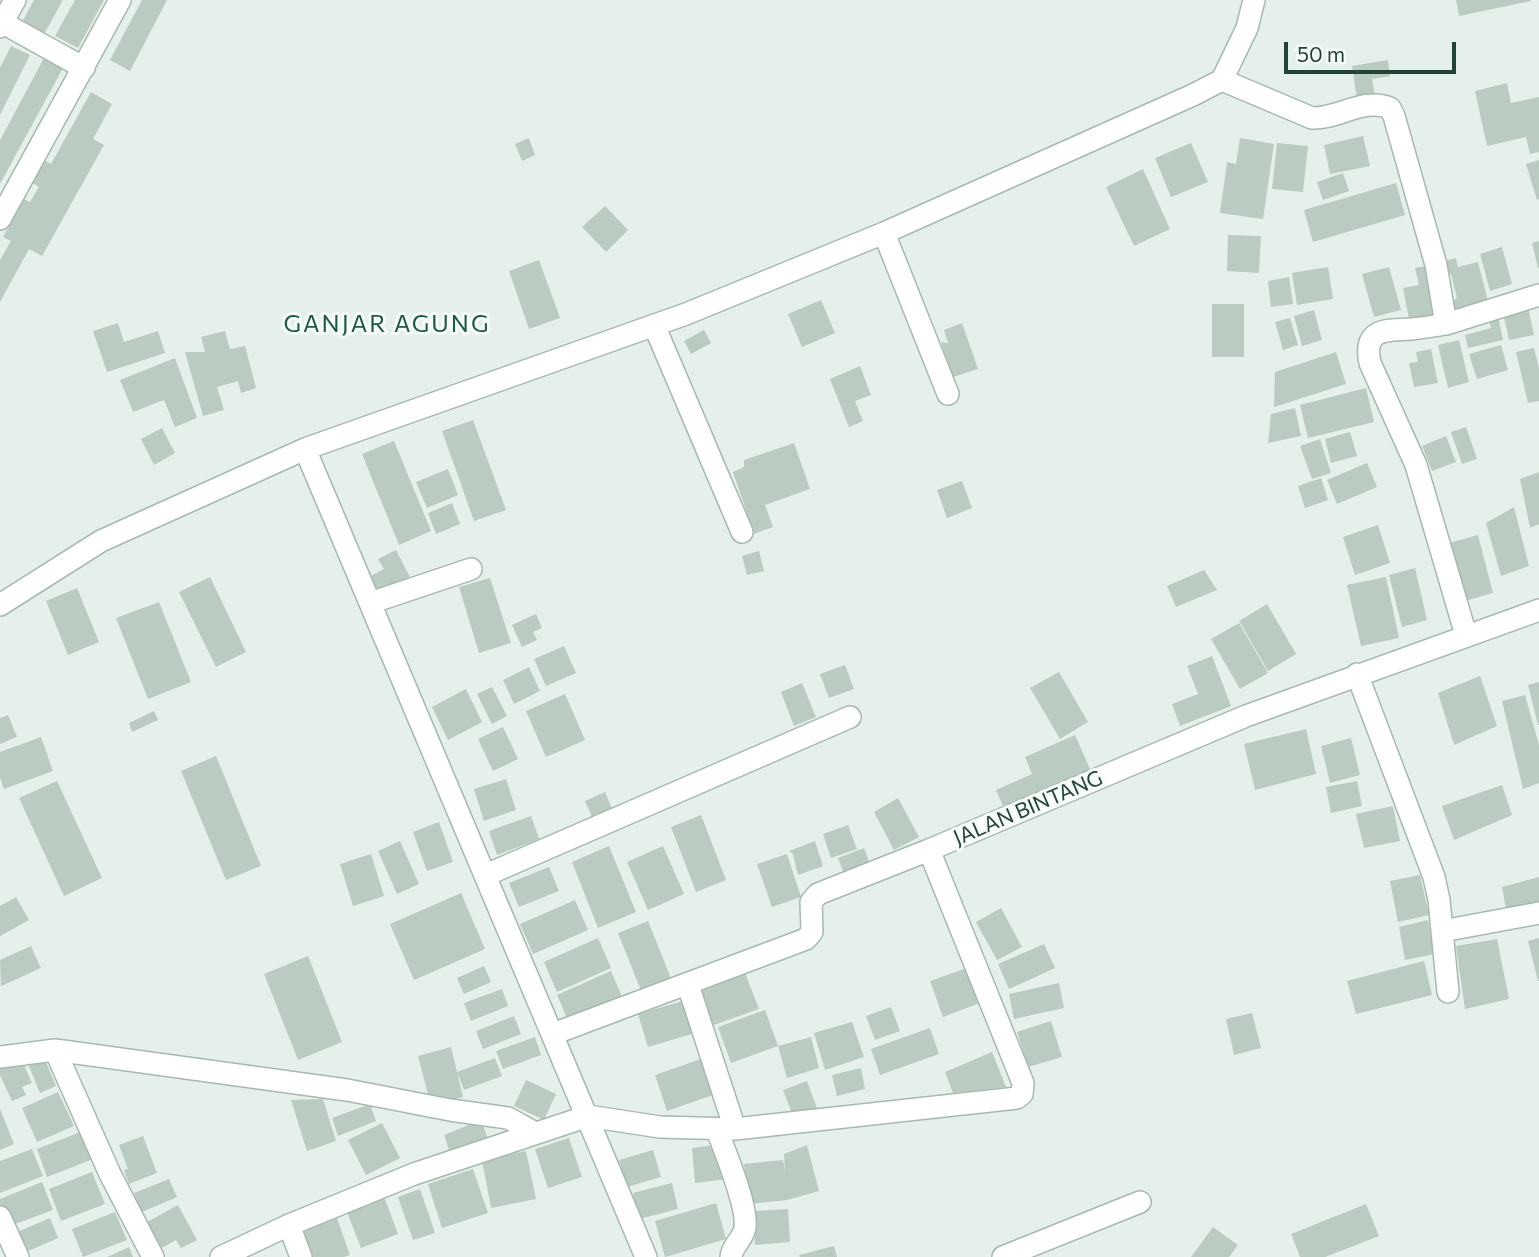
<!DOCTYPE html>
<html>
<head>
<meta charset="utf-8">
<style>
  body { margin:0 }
  #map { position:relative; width:1539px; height:1257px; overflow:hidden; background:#e5f0ea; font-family:Commissioner,sans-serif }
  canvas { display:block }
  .scale { position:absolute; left:1284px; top:42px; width:172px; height:32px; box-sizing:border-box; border:4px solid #214437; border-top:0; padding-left:9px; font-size:21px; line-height:24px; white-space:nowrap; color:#214437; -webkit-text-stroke:5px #f6fbf8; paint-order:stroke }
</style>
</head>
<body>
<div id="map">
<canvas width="1539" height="1257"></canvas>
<div class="scale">50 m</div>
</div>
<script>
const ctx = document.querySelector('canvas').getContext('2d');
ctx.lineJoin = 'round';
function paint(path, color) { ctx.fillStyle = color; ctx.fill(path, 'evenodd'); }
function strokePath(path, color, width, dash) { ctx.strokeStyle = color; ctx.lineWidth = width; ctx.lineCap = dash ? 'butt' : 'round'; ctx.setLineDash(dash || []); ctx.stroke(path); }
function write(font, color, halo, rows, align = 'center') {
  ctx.font = font + ' Commissioner,sans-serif'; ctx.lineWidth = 6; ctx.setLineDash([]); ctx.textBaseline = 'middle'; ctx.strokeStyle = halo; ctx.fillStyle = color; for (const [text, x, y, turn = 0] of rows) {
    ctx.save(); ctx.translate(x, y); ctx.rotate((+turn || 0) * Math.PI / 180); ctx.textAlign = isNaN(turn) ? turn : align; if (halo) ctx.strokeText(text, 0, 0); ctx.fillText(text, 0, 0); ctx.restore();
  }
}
paint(new Path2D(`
  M34 0H63L43 36 21 24Z
  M75 0H104L78 48 55 36Z
  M142 0H167L130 71 110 60Z
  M1456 0H1531V1L1459 16Z
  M11 46 30 55 0 115V68Z
  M44 58 63 68 0 184V140Z
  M1388 60 1390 76 1372 79 1375 96 1357 99 1352 66Z
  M1507 83 1511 103 1539 97V152L1530 154 1526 137 1487 146 1475 91Z
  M91 92 112 104 93 139 104 145 42 256 29 249 0 302V260L11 241 3 237 24 199 30 202 39 187 31 182 44 160 51 164Z
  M1363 136 1370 166 1330 174 1324 145Z
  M529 138 535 155 522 161 515 144Z
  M1240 138 1274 144 1263 219 1220 213 1227 162 1236 164Z
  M1191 143 1208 182 1171 197 1155 158Z
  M1277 143 1308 146 1303 192 1272 189Z
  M1539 160V199L1537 200 1526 164Z
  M1143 169 1170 229 1134 246 1106 187Z
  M1343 173 1349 191 1323 200 1317 182Z
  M1396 183 1405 215 1313 242 1304 210Z
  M605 206 628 230 606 252 582 227Z
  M1228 235 1261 236 1259 273 1227 271Z
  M1539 241V268H1538L1532 243Z
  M1502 247 1512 284 1490 291 1480 254Z
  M1456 258 1458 267 1478 262 1489 305 1453 314 1450 303 1457 298 1451 274 1445 275 1441 262Z
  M539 260 560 318 529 329 509 271Z
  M1432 265 1440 313 1409 319 1403 288 1419 285 1415 268Z
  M1328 267 1333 299 1297 305 1292 273Z
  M1389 267 1401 310 1374 317 1362 274Z
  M1289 277 1293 304 1271 307 1268 281Z
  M821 300 835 333 802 347 788 314Z
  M1212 304H1244V357H1212Z
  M1528 307 1534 335 1509 340 1503 313Z
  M1314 310 1322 340 1302 346 1294 316Z
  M1498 316 1503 340 1468 348 1465 335 1491 328 1489 319Z
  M1290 318 1298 345 1283 350 1275 322Z
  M118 323 124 342 158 331 165 353 107 372 93 331Z
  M962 323 978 369 953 377 941 342 948 343 944 330Z
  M704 330 711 343 691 354 684 341Z
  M225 331 230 349 245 346 256 388 241 393 238 381 217 387 224 410 203 416 185 352H205L201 337Z
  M1459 340 1469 382 1448 388 1438 345Z
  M1501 345 1508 370 1477 379 1469 354Z
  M1534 348 1539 368V401L1528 403 1516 352Z
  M1431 349 1438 383 1414 387 1409 363 1418 362 1416 352Z
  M1336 352 1346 384 1274 407 1275 372Z
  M175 358 197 418 175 427 164 400 133 412 120 380Z
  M860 366 871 395 855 401 863 421 849 427 830 379Z
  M1366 388 1374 422 1308 438 1300 405Z
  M1295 408 1301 436 1268 443 1271 414Z
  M473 420 506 510 474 521 442 431Z
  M1466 427 1477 459 1462 464 1451 432Z
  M162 428 175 453 154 465 141 439Z
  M1350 432 1357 456 1331 463 1325 439Z
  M1446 436 1456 462 1432 471 1422 446Z
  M1320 439 1331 473 1312 479 1300 446Z
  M394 441 431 531 399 545 362 454Z
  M794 443 810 489 765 505 773 527 754 534 733 472 744 467V460Z
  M1367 463 1377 487 1337 504 1327 480Z
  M448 469 458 495 427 508 416 482Z
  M1539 472V524L1530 528 1520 479Z
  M1321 478 1328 500 1305 508 1298 486Z
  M962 481 972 508 947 518 937 490Z
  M452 503 460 524 436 534 428 513Z
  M1514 507 1529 566 1501 576 1486 523Z
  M1378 525 1390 563 1355 575 1343 537Z
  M1478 535 1493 593 1465 601 1449 543Z
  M396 550 410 577 372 596 363 580 384 569 378 559Z
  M759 551 764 571 747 575 742 556Z
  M1415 568 1427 620 1402 627 1389 575Z
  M1204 570 1217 590 1176 607 1167 586Z
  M210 577 246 652 216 667 179 592Z
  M1386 577 1399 638 1361 646 1347 585Z
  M490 578 511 643 479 653 459 587Z
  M77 588 99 642 68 655 46 601Z
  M159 602 191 682 148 699 116 618Z
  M1267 604 1296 654 1268 671 1239 621Z
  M536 614 542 628 533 632 537 640 522 647 512 625Z
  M1239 623 1268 673 1240 689 1211 639Z
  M564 646 576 673 546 686 534 659Z
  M1212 656 1231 706 1180 726 1172 704 1198 694 1187 666Z
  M845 665 854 689 829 698 820 674Z
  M529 667 540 691 514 704 503 680Z
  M1059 672 1088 722 1060 739 1030 688Z
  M1480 676 1497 726 1454 745 1438 693Z
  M1539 682V725H1538L1528 685Z
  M802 683 816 717 794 726 781 692Z
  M492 687 507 716 492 724 477 694Z
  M466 689 482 722 448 740 432 707Z
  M565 694 585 740 546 757 526 711Z
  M1525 695 1539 745V783L1523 789 1502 701Z
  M154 711 158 720 132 732 129 723Z
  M8 715 17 737 0 744V718Z
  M503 727 518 759 493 771 478 739Z
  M1306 729 1316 774 1255 790 1244 744Z
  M1075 735 1093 776 1006 813 996 790 1032 774 1025 757Z
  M41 737 53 771 4 789 0 778V752Z
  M1351 738 1360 775 1330 783 1321 746Z
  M216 756 261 866 226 880 181 771Z
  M506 779 516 810 484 821 474 789Z
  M57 781 102 878 64 896 19 798Z
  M1357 781 1362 806 1331 813 1326 787Z
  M1502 785 1512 815 1454 840 1442 806Z
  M605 792 614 813 594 822 585 801Z
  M898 798 919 837 894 850 874 812Z
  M1393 806 1400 841 1364 848 1356 814Z
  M701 815 726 880 696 892 671 827Z
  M531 816 539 839 497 855 489 831Z
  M439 822 453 862 427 871 413 832Z
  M848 825 857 849 831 858 823 834Z
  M400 841 419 884 397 894 378 851Z
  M815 841 823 866 798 875 793 854 789 851Z
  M609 846 636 912 598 928 572 862Z
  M663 846 684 894 648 910 627 862Z
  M864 848 873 872 847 882 838 858Z
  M371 854 384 896 353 906 340 864Z
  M787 854 801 897 772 907 757 864Z
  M549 867 559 891 519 907 509 883Z
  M1420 875 1429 915 1398 922 1390 881Z
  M1539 877V907L1507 914 1502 887Z
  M461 893 485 949 414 980 390 924Z
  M16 897 29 920 0 936V906Z
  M575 900 588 930 533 954 520 924Z
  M1001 908 1022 947 997 960 976 922Z
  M1428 920 1435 954 1405 960 1399 927Z
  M648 921 672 981 642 993 618 933Z
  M598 938 611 968 557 992 544 962Z
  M1539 938V981H1538L1528 941Z
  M1497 939 1509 999 1465 1009 1456 946Z
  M1044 944 1055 968 1009 989 998 964Z
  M31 946 41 968 1 986 0 960Z
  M308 956 342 1042 298 1060 264 974Z
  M1424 961 1432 995 1356 1014 1347 981Z
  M484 966 491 982 464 994 457 978Z
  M967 968 980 1003 943 1017 930 981Z
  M611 971 624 1001 570 1025 557 995Z
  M745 973 759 1009 711 1026 698 990Z
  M1059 983 1064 1008 1014 1019 1009 994Z
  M502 989 508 1006 471 1021 464 1003Z
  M683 1001 692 1034 648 1047 638 1014Z
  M891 1007 900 1031 875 1040 866 1016Z
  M765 1010 778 1046 731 1063 718 1027Z
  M1252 1013 1261 1048 1234 1055 1226 1019Z
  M514 1016 521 1034 483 1049 476 1031Z
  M1051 1021 1062 1057 1028 1067 1017 1032Z
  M852 1022 864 1057 825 1070 814 1033Z
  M930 1028 939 1054 880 1075 871 1049Z
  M535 1037 541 1055 503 1069 496 1051Z
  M811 1037 819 1068 787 1078 778 1046Z
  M451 1047 463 1097 431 1106 418 1056Z
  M992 1052 1006 1087 953 1093 945 1072Z
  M20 1056 32 1083 22 1087 26 1095 12 1101 0 1075V1065Z
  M495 1058 502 1076 464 1090 457 1072Z
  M701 1059 713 1095 667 1111 655 1075Z
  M45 1060 56 1086 40 1093 29 1066Z
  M861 1068 865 1089 837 1096 832 1075Z
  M526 1080 556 1094 544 1120 514 1106Z
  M807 1081 817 1108 793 1116 783 1090Z
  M58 1092 74 1126 37 1142 22 1108Z
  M323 1099 336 1141 307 1151 291 1100Z
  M370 1104 376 1121 338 1136 332 1118Z
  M0 1109 14 1144 0 1150Z
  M481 1120 488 1139 450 1153 444 1135Z
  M382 1123 400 1158 366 1175 348 1140Z
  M83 1131 93 1159 47 1177 37 1149Z
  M143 1136 157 1173 129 1184 124 1170 128 1169 119 1145Z
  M569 1138 582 1177 548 1188 535 1149Z
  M714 1145 728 1179 695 1183 692 1148Z
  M807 1145 819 1191 787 1200 748 1204 744 1164 783 1160 785 1172 784 1154Z
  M32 1149 43 1176 0 1193V1161Z
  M653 1150 661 1177 627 1187 619 1160Z
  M526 1151 536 1199 491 1208 482 1160Z
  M473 1169 488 1213 442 1228 428 1184Z
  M92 1172 105 1204 61 1221 49 1189Z
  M169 1179 177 1197 142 1212 134 1193Z
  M42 1182 53 1210 7 1227 0 1208V1199Z
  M672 1183 678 1209 639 1219 633 1193Z
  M420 1189 435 1233 413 1240 398 1197Z
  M384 1197 398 1234 361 1248 347 1212Z
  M716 1203 726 1239 665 1257 655 1221Z
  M1366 1204 1379 1236 1325 1257H1300L1291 1234Z
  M178 1205 197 1240 181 1248 176 1240 162 1248 147 1222Z
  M788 1209 790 1242 755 1245 753 1211Z
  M115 1212 127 1240 83 1257 72 1229Z
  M50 1218 58 1238 26 1252 10 1235Z
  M337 1218 350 1255 344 1257H308L299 1233Z
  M1213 1227 1238 1245 1229 1257H1191Z
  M834 1246 837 1257H800L799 1255Z
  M129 1247 133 1257H107Z`), '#bacbc2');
const street = new Path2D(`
  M3 23 84 68
  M0 27 15 0
  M1222 80 1312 118C1338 119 1364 97 1390 108L1394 116 1436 265 1446 324C1434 326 1423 328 1411 329 1384 330 1363 329 1370 363L1416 465 1466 635
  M0 219 120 0
  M884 233 948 394
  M1446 324 1539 295
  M654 325 742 532
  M305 449 646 1257
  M370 603 471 569
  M0 605 101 541 305 449 686 314 884 233 1193 95 1222 80 1247 28 1254 0
  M1357 674 1434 877 1439 900 1448 992
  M486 875 850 717
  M1442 931 1539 913
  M688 985 735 1129
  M553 1034 806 939 812 932 811 902 818 894 929 850 1246 716 1539 610
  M55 1050 110 1174 153 1257
  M0 1057 55 1050 347 1090 450 1110 508 1118 535 1133
  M717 1130C725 1152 748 1206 745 1227 744 1239 732 1245 731 1257
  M0 1217 18 1257
  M289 1225 301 1257
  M221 1257 289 1225 414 1174 588 1116 660 1127 735 1129 1017 1098 1022 1094 1023 1083 929 850
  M1003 1257 1140 1202`);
strokePath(street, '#a6b9b1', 24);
strokePath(street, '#fff', 21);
write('21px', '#214437', '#f6fbf8', [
  ["JALAN BINTANG",1028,808,-23]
]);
ctx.letterSpacing = '2px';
write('24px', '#1a5943', '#f6fbf8', [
  ["GANJAR AGUNG",387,324]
]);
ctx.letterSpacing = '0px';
</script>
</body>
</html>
